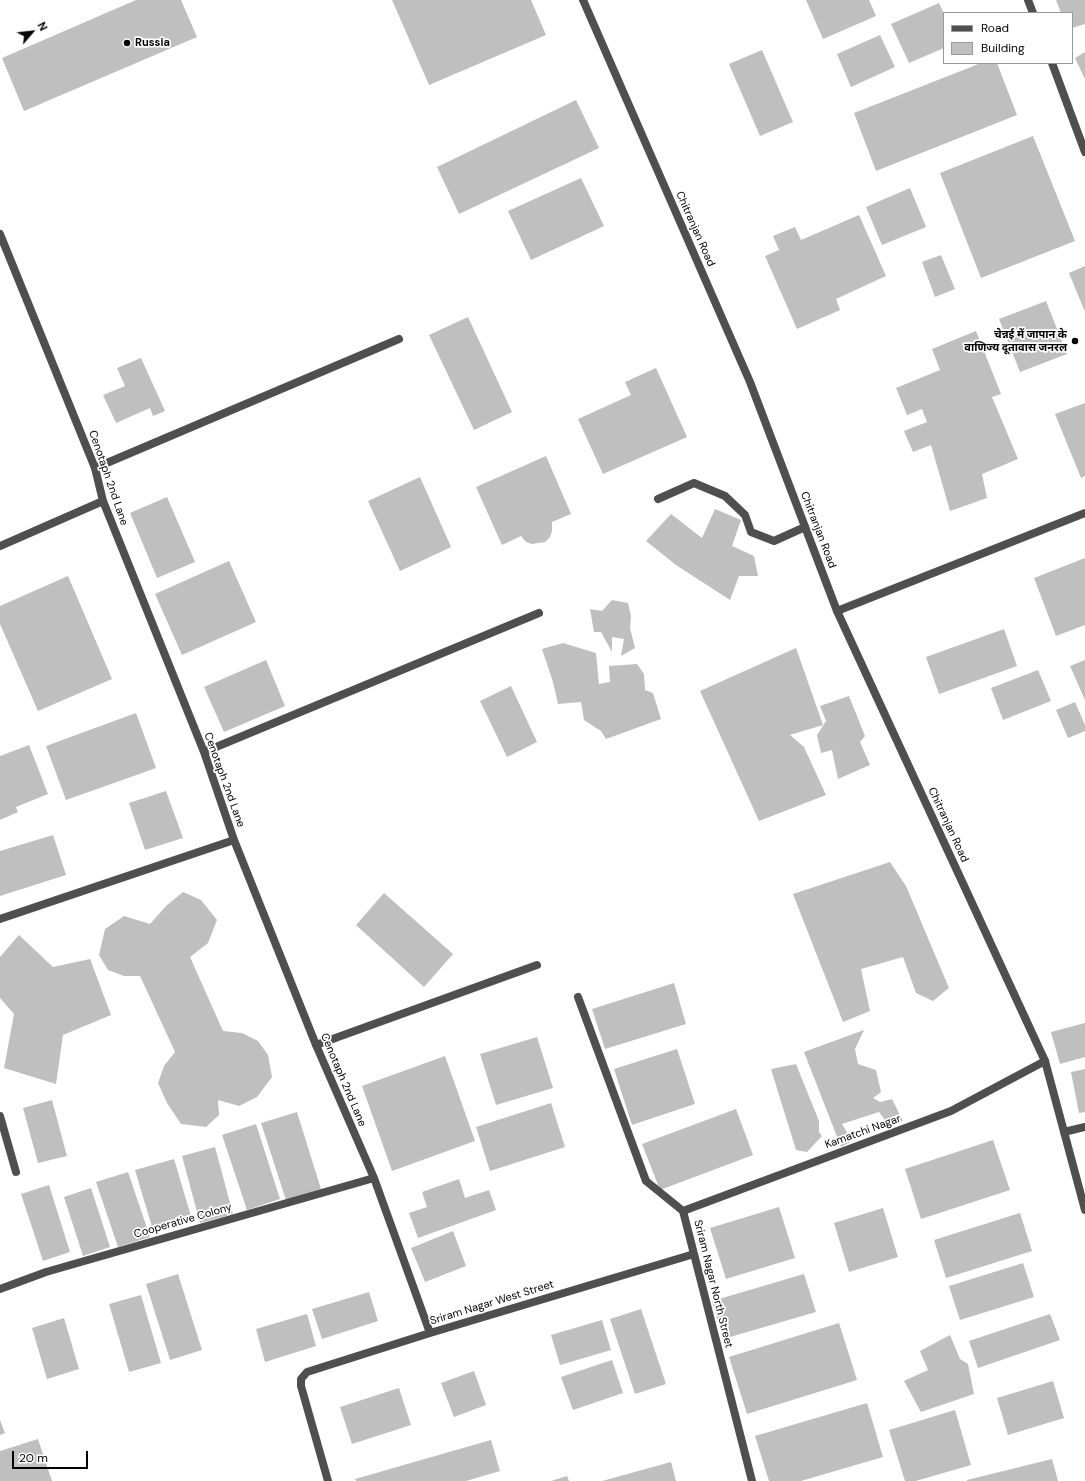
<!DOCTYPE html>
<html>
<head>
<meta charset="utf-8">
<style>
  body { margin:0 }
  #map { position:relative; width:1085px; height:1481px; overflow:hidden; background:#fff; font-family:"DM Sans",sans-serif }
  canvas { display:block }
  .legend { position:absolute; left:943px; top:12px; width:130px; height:52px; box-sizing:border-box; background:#fff; border:1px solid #999; margin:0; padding:5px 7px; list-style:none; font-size:12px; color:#000 }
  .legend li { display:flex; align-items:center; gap:8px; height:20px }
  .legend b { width:20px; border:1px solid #999 }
  .north { position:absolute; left:12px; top:12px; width:40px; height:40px; -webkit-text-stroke:3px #fff; paint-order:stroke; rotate:62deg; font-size:11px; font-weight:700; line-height:16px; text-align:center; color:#000 }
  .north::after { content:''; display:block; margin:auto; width:14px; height:18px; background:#000; clip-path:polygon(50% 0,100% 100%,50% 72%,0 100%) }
  .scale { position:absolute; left:12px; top:1451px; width:76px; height:18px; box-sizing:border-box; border:2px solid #000; border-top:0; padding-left:5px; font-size:12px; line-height:14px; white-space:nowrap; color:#000; -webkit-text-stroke:3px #fff; paint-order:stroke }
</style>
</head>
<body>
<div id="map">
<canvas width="1085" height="1481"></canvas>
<ul class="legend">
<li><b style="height:5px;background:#4f4f4f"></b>Road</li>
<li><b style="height:11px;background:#bfbfbf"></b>Building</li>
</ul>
<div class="north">N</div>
<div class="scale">20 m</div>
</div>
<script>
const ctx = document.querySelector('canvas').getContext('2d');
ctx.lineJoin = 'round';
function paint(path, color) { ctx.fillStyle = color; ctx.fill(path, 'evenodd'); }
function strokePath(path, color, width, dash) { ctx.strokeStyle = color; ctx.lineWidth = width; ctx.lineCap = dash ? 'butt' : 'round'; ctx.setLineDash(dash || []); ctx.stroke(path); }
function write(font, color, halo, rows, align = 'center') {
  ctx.font = font + ' "DM Sans","Noto Sans Devanagari",sans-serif'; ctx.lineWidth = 3.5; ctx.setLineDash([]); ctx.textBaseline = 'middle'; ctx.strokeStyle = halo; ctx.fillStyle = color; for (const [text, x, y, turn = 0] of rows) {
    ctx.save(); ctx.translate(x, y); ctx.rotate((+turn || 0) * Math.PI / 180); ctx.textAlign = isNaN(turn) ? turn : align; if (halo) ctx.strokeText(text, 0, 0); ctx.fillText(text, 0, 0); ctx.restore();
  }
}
paint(new Path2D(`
  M136 0H181L197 37 24 111 2 58Z
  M392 0H531L546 35 429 85Z
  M806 0H869L876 16 823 39Z
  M1056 0H1085V24L1072 28V13H1061Z
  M939 3 944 14V48L909 63 891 24Z
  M880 35 895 67 851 87 837 54Z
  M762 50 793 122 760 136 729 64Z
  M1085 52V79L1075 58Z
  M981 63H997L1017 115 876 171 854 113Z
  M576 100 599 148 459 214 437 167Z
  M1033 136 1075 241 981 278 940 173Z
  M581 178 604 226 531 260 508 211Z
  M910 188 926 227 882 245 866 207Z
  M859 215 886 276 836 299 840 310 797 329 765 256 779 250 773 236 795 227 801 240Z
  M941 255 955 289 935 297 922 262Z
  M1085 266V312L1069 273Z
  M1046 301 1067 354 1020 372 999 319Z
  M468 317 512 412 474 430 429 335Z
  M976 331 1001 394 992 397 1018 459 982 474 987 498 950 511 931 445 913 452 904 431 927 422 922 409 907 415 896 388 940 370 932 349Z
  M141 358 165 411 153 416 150 408 116 423 103 395 125 386 117 368Z
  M656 368 687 437 603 474 578 419 631 395 625 382Z
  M1085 403V476L1081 478 1055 414Z
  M546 456 571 514 552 522V531L550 537 545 542 532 544 526 542 521 536 502 545 476 487Z
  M420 477 451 547 400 571 368 501Z
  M167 497 195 562 157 578 130 513Z
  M715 509 741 520 732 546 754 556 758 576H739L730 600 676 565 646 541 671 514 702 538Z
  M1085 558V625L1056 636 1034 578Z
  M229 561 256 622 182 655 155 594Z
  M68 576 112 679 38 711 0 624V606Z
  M612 600 628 603 631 616 630 628 635 648 621 656 624 639 612 637V652L601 632H594L590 609 602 611Z
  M1004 629 1017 666 939 694 926 657Z
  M563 643 596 653 599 684 610 682 609 666 637 664 644 674 645 690 653 693 661 719 606 739 601 731 584 720 581 702 558 704 553 682 542 649Z
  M796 648 823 725 790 735 804 747 826 795 759 821 700 691Z
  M266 660 285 706 224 732 204 687Z
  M1085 660V700L1070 666Z
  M1038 670 1051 701 1003 720 991 688Z
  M511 686 537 742 507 757 480 701Z
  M849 696 865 736 860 742 870 765 838 779 832 750 821 753 817 735 826 721 820 706Z
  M1075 702 1085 725V731L1068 738 1056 710Z
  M136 713 156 768 66 800 46 746Z
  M29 745 48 794 16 807 18 812 0 820V756Z
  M166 791 183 838 145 850 129 803Z
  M53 835 66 875 0 896V851Z
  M890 862 906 886 949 988 933 1001 916 993 903 957 861 969 870 1011 843 1022 793 894Z
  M183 892 201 900 217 920 208 943 190 957 223 1031 242 1033 258 1041 268 1055 272 1077 257 1097 239 1106 218 1100 219 1115 206 1127 181 1124 167 1103 158 1083 164 1066 175 1052 140 976H124L108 970 99 955 105 929 124 916 150 924 166 906Z
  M384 893 453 954 424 987 356 925Z
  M19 935 53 967 90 959 111 1015 63 1035 56 1084 4 1068 14 1014 0 998V957Z
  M674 983 686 1024 605 1049 592 1009Z
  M1085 1023V1057L1060 1064 1051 1032Z
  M864 1030 855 1049 858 1064 876 1070 881 1092 873 1098 880 1102 892 1099 903 1121 887 1123 879 1112 842 1124 848 1134 866 1133 841 1147 804 1052Z
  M537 1037 553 1088 496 1105 480 1054Z
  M677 1049 695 1104 632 1125 614 1069Z
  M445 1056 475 1141 392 1171 362 1086Z
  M796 1064 819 1121V1132L822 1136 807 1152 796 1150 771 1069Z
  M1085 1069V1112L1079 1113 1071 1072Z
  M52 1100 67 1156 38 1163 23 1108Z
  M551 1103 565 1147 490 1171 476 1127Z
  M736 1109 753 1155 660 1190 642 1144Z
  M297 1112 321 1189 286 1200 261 1123Z
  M256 1124 280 1199 247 1210 222 1135Z
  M993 1140 1010 1190 921 1219 905 1169Z
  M215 1147 233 1214 200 1223 182 1156Z
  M174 1159 191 1216 152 1227 135 1170Z
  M128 1172 150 1237 118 1247 96 1182Z
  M459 1179 465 1198 489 1190 496 1210 418 1238 409 1213 427 1207 422 1192Z
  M49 1185 70 1252 43 1261 21 1194Z
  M91 1188 110 1247 83 1256 64 1197Z
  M779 1207 795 1258 726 1279 710 1228Z
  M883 1208 898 1257 849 1272 834 1223Z
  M1020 1213 1032 1251 946 1278 934 1240Z
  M453 1231 466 1266 425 1282 411 1248Z
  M1023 1263 1034 1297 960 1320 949 1286Z
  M178 1274 202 1350 170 1360 146 1284Z
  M804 1274 816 1312 723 1339 712 1301Z
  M369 1292 378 1321 322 1339 312 1309Z
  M141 1295 161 1363 129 1372 109 1304Z
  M641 1309 666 1384 635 1394 610 1319Z
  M307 1314 316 1346 265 1362 256 1329Z
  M1050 1314 1060 1340 978 1368 969 1341Z
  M64 1318 79 1369 47 1379 32 1328Z
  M602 1320 611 1350 560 1365 551 1335Z
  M839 1323 857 1380 747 1414 729 1357Z
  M950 1335 960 1359 968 1364 974 1394 921 1412 904 1381 928 1370 920 1351Z
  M612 1360 623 1393 573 1410 561 1377Z
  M474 1371 486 1405 454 1417 441 1383Z
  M1053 1381 1064 1418 1008 1435 997 1398Z
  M399 1388 411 1425 352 1444 340 1407Z
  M867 1403 883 1457 801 1481H769L755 1436Z
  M955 1410 971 1465 916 1481H905L889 1430Z
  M0 1420 5 1433 0 1435Z
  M38 1439 52 1481H0V1451Z
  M491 1440 500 1471 466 1481H356L355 1479Z
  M1052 1459 1058 1481H967V1480Z
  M671 1462 676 1481H602Z
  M567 1476 569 1481H551Z`), '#bfbfbf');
strokePath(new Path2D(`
  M95 468 399 339
  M316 1045 537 965`), '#4f4f4f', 8);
strokePath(new Path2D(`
  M0 234 95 468 103 501 204 752 234 840 316 1045 374 1178 430 1333
  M658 499 694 483 725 496 745 515 751 532 774 541 805 527
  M0 546 103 501
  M837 611 1085 513
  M204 752 539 613
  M0 919 234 840
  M578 997 646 1181 683 1211 752 1481
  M0 1116 16 1172
  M1064 1132 1085 1127
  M683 1211 951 1111 1045 1061
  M0 1289 46 1272 374 1178
  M328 1481 301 1386V1379L307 1372 430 1333 694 1254`), '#4f4f4f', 8);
strokePath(new Path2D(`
  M583 0 750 382 837 611 1045 1061 1085 1210
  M1028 0 1033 13
  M1052 63 1085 152`), '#4f4f4f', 8);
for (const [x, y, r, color] of [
  [127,43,4,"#000"],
  [1075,341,4,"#000"]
]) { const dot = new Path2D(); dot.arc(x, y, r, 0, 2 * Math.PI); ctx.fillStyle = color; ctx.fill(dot); strokePath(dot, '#fff', 1.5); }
write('bold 11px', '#000', '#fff', [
  ["Russia",135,43],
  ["चेन्नई में जापान के",1067,335,"right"],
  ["वाणिज्य दूतावास जनरल",1067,348,"right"]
], 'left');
write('11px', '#000', '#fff', [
  ["Chitranjan Road",695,229,66],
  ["Cenotaph 2nd Lane",108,478,71],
  ["Chitranjan Road",818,530,69],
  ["Cenotaph 2nd Lane",224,780,70],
  ["Chitranjan Road",948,825,65],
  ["Cenotaph 2nd Lane",343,1080,67],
  ["Kamatchi Nagar",863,1132,-20],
  ["Cooperative Colony",183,1221,-16],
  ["Sriram Nagar North Street",713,1284,76],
  ["Sriram Nagar West Street",492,1303,-17]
]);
</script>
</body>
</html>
